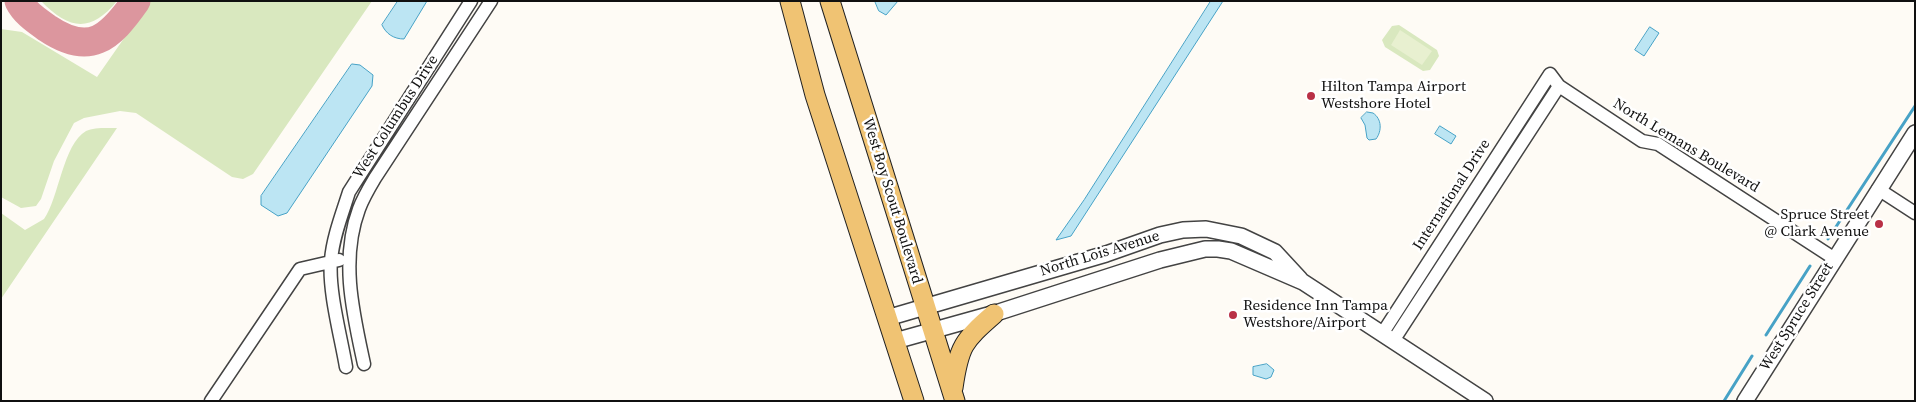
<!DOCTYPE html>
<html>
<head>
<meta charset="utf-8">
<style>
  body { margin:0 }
  #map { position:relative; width:1916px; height:402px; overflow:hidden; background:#fefbf5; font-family:"Source Serif 4",serif }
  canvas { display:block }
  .frame { position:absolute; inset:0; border:2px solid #101010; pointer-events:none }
</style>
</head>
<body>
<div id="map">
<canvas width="1916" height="402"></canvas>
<div class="frame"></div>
</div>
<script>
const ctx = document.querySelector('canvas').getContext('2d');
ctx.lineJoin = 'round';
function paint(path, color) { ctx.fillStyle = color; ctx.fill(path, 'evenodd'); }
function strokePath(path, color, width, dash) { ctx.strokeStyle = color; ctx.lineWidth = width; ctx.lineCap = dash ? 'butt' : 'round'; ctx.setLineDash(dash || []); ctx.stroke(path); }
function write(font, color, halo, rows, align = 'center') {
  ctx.font = font + ' "Source Serif 4",serif'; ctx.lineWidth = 5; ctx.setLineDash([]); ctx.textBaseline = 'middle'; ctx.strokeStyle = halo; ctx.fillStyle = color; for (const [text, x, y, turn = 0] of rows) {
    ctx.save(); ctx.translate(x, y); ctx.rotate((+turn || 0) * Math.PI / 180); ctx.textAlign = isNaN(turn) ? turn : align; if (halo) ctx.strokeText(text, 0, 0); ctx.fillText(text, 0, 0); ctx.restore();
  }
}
paint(new Path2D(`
  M41 1H117C91 33 69 30 41 1Z
  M150 1H372L253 174 243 179 232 177 136 113 120 111 84 118 74 123 54 161 41 199 36 206 21 208 1 197V29L22 32 97 77Z
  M1399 25 1437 50 1439 56 1430 70 1423 71 1385 47 1382 40 1392 26Z
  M117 128 1 299V213L25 230 44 219C59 198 63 144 86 131 94 127 108 128 117 128Z`), '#d9e8bf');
paint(new Path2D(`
  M1400 30 1432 51 1422 65 1391 45Z`), '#e8f0d0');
const water = new Path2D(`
  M398 1H427L404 39C394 39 386 34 382 25Z
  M875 1H898L886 15 879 11Z
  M1211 1H1223L1071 236 1056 240 1084 200Z
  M1650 27 1659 33 1644 56 1635 50Z
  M352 64 360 65 373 75 372 86 287 213 278 216 261 205V196Z
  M1367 112 1373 113C1382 119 1382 131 1376 139L1369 140 1367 138 1365 125 1361 118Z
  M1440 126 1456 136 1451 144 1435 134Z
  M1267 364 1274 370 1271 377 1266 379 1253 375V367Z`);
paint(water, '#bce5f3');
strokePath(water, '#47a2c6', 1);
strokePath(new Path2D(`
  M1828 239 1915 106
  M1766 335 1810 266
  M1724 401 1752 356`), '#47a2c6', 3);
strokePath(new Path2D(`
  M19 1C25 13 36 20 47 28 90 57 110 38 136 1`), '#dc969e', 29);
const minor = new Path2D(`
  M1878 189 1915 213
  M1382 334 1550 74 1559 86 1642 141 1658 144 1835 259
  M1393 341 1559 86
  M364 364C353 313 340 260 359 209 363 198 369 188 375 178L491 1
  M346 367C341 337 328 290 331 260 333 237 342 214 349 192L471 1
  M211 401 300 269 339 260`);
const tertiary = new Path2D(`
  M887 318 1106 254 1160 235 1183 230 1206 229 1241 236 1275 252 1300 279
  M895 341 999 312 1160 260 1205 249H1218L1231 251 1303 282 1485 401
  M1745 401 1915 133`);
const primary = new Path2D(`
  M790 1 815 95 914 401
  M830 1 955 401
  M953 388C959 346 963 341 994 314`);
strokePath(minor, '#434343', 15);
strokePath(tertiary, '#434343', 18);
strokePath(primary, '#212121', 21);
strokePath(minor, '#fff', 12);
strokePath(tertiary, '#fff', 15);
strokePath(primary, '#f0c373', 19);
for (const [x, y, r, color] of [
  [1311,96,5,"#b93046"],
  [1879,224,5,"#b93046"],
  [1233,315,5,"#b93046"]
]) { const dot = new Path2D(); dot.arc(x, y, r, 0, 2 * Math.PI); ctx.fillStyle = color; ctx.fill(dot); strokePath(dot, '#fff', 2); }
write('15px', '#101010', '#fff', [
  ["Hilton Tampa Airport",1321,87],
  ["Westshore Hotel",1321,104],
  ["Spruce Street",1869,215,"right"],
  ["@ Clark Avenue",1869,232,"right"],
  ["Residence Inn Tampa",1243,306],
  ["Westshore/Airport",1243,323]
], 'left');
write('15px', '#101010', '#fff', [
  ["West Columbus Drive",396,117,-57],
  ["North Lemans Boulevard",1686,146,31],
  ["International Drive",1452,195,-57],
  ["West Boy Scout Boulevard",892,201,73],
  ["North Lois Avenue",1100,254,-17],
  ["West Spruce Street",1797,317,-58]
]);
</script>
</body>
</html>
